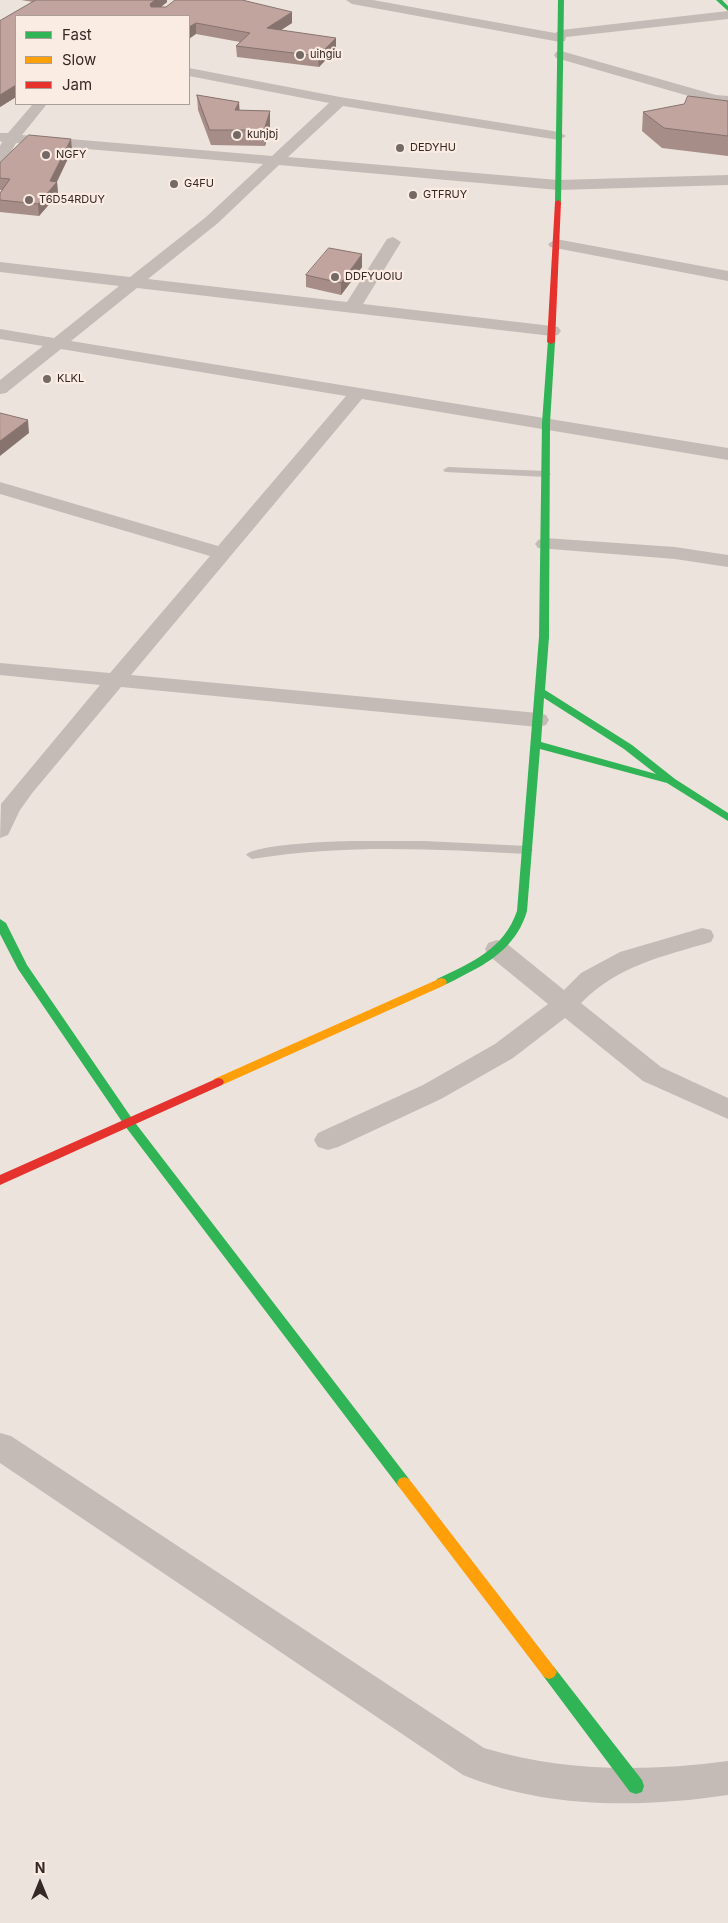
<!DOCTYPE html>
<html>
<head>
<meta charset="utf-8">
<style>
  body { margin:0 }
  #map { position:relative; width:728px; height:1923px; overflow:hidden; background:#ece3dc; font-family:Inter,sans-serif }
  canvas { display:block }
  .legend { position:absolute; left:15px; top:15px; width:175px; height:90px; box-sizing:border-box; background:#faece3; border:1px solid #ab9e97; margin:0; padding:6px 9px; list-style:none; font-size:15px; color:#352825 }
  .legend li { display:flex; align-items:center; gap:10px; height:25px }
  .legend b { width:25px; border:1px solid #ab9e97 }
  .north { position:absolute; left:15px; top:1858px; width:50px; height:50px; -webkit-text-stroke:4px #faece3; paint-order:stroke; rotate:0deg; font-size:14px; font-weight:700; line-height:20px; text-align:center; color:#352825 }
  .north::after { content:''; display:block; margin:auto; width:18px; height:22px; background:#352825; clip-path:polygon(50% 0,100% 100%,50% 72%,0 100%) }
</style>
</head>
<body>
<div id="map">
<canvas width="728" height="1923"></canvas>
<ul class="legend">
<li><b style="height:6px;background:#30b455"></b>Fast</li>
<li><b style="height:6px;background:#ff9f0a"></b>Slow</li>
<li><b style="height:6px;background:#e5322d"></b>Jam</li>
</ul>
<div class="north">N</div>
</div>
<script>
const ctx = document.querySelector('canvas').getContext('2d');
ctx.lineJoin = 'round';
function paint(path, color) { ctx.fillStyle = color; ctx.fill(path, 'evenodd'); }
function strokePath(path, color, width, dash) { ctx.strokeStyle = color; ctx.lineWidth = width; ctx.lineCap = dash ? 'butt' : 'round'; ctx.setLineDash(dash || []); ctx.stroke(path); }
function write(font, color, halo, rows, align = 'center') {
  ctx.font = font + ' Inter,sans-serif'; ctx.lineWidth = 4.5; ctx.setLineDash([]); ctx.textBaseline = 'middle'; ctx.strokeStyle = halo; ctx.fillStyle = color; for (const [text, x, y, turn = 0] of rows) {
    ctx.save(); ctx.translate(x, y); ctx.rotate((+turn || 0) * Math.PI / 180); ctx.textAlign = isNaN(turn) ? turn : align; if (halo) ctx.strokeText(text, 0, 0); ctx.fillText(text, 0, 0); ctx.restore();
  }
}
paint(new Path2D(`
  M448 467 546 471 551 474 546 477 445 472 443 470Z
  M355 841H424L527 846 533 850 527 854C435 849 344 844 252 859L246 855C255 844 337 841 355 841Z`), '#c4bbb6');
paint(new Path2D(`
  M346 0H373L555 33 561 30 728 11V19L566 37 565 41 560 42 352 4Z
  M561 51 716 95 728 96V104L710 102 556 58 554 55 556 52Z
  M189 68 340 97 559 132 566 136 559 140 343 106 288 157 558 180 728 175V185L558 190 279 165 218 223 148 279 347 302 387 239 393 237 401 242 363 304 552 326 558 327 561 331 558 335 552 336 137 288 71 341 728 448V460L362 399 131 675 538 713 546 715 549 720 546 725 538 727 121 687 33 792 20 810 8 835 0 838 1 804 100 685 0 675V663L110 673 210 556 0 494V482L218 546 346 396 61 349 6 393 0 394V380L43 346 0 339V329L54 338 119 286 0 272V262L130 277 206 217 263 164 16 143 5 163 0 164V146L2 142 0 141V133H8L33 104H47L22 135 272 156 329 103 189 76Z
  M556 239 728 271V281L550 247 548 244Z
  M545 538 675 547 728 555V567L675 559 538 548 535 544 538 540Z
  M702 928 711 930 714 936 711 942C661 957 619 965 581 1003L661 1067 728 1098V1119L643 1081 565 1018 513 1058 441 1099 338 1147 328 1150 318 1147 314 1140 318 1133 423 1085 495 1044 548 1004 488 955 485 949 488 943 497 940 506 943 564 990 581 973 620 952Z
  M0 1433 11 1436 484 1748C565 1772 645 1772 728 1761V1795C639 1808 547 1809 463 1775L0 1463Z`), '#c4bbb6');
paint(new Path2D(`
  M558 0H564L561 202 558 204 555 202Z
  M716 0H722L728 6V11Z
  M548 340 555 342 550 423 549 637 545 690 632 745 675 779 728 813V821L667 783 540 749 527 911C518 942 495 960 466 974 458 978 450 983 441 986L437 985 435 982 437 979C471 963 504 949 517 911L539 637 542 423ZM544 698 624 749 656 774 541 742Z
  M0 919 6 923 27 965 133 1120 409 1479 411 1483 409 1487 404 1489 399 1487 125 1126 18 969 0 934Z
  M549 1665 554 1667 642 1780 644 1786 642 1792 636 1794 630 1792 544 1677 541 1672 544 1667Z`), '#30b455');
paint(new Path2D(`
  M441 978 445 979 447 982 445 985 222 1085H214L212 1082 214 1079Z
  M404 1477 409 1479 554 1667 557 1672 554 1677 549 1679 544 1677 399 1487 397 1483 399 1479Z`), '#ff9f0a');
paint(new Path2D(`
  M558 200 561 202 555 342 551 344 547 342 555 202Z
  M218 1078 222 1079 224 1082 222 1085 0 1185V1175Z`), '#e5322d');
paint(new Path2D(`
  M21 0H167V2L161 7 292 23 281 30 336 49 319 67 237 57 236 46 240 42 196 34 16 16V97L0 107V21L33 2Z
  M197 95 239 102V110L270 111V126L265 146 211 145 198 110Z
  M728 101V156L662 148 642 131 643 112Z
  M72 150 57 182 58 194 39 216 0 212V193L2 190H0V163Z
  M362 267 341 295 306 287V275Z`), '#a68d87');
paint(new Path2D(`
  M155 0H167V2L151 15 150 4Z
  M292 12V23L267 39V28Z
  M196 23V34L189 39V27Z
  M336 38V49L319 67 318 56Z
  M16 85V97L0 107V95Z
  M239 102 240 116 235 110Z
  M270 111V126L265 146 264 130Z
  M71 139 72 150 56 183 57 182 58 194 39 216 38 204Z
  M362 254V267L341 295V283Z
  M28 420 29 433 0 456V441Z`), '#87736e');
const building = new Path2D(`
  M36 0H155L150 4 151 7H166L175 0H242L292 12 267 28 336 38 318 56 236 46 250 33 196 23 189 27V16H16V85L0 95V21Z
  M197 95 239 102 235 110 270 111 264 130H210Z
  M688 96 728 101V136L664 128 643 112 684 104Z
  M29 135 71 139 50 181 57 182 38 204 0 200V193L10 179 0 178V163Z
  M329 248 362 254 341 283 306 275Z
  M0 413 28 420 0 441Z`);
paint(building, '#c1a49d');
strokePath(building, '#87736e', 1);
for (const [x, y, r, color] of [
  [300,55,5,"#756965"],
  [237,135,5,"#756965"],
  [400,148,5,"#756965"],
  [46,155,5,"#756965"],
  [174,184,5,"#756965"],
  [413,195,5,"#756965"],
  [29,200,5,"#756965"],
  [335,277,5,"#756965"],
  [47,379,5,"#756965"]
]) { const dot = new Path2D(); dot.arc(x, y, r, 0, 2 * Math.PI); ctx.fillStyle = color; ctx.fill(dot); strokePath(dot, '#faece3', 2); }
write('11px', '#352825', '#faece3', [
  ["uihgiu",310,55],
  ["kuhjbj",247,135],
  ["DEDYHU",410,148],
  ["NGFY",56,155],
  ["G4FU",184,184],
  ["GTFRUY",423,195],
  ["T6D54RDUY",39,200],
  ["DDFYUOIU",345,277],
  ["KLKL",57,379]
], 'left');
</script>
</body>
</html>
